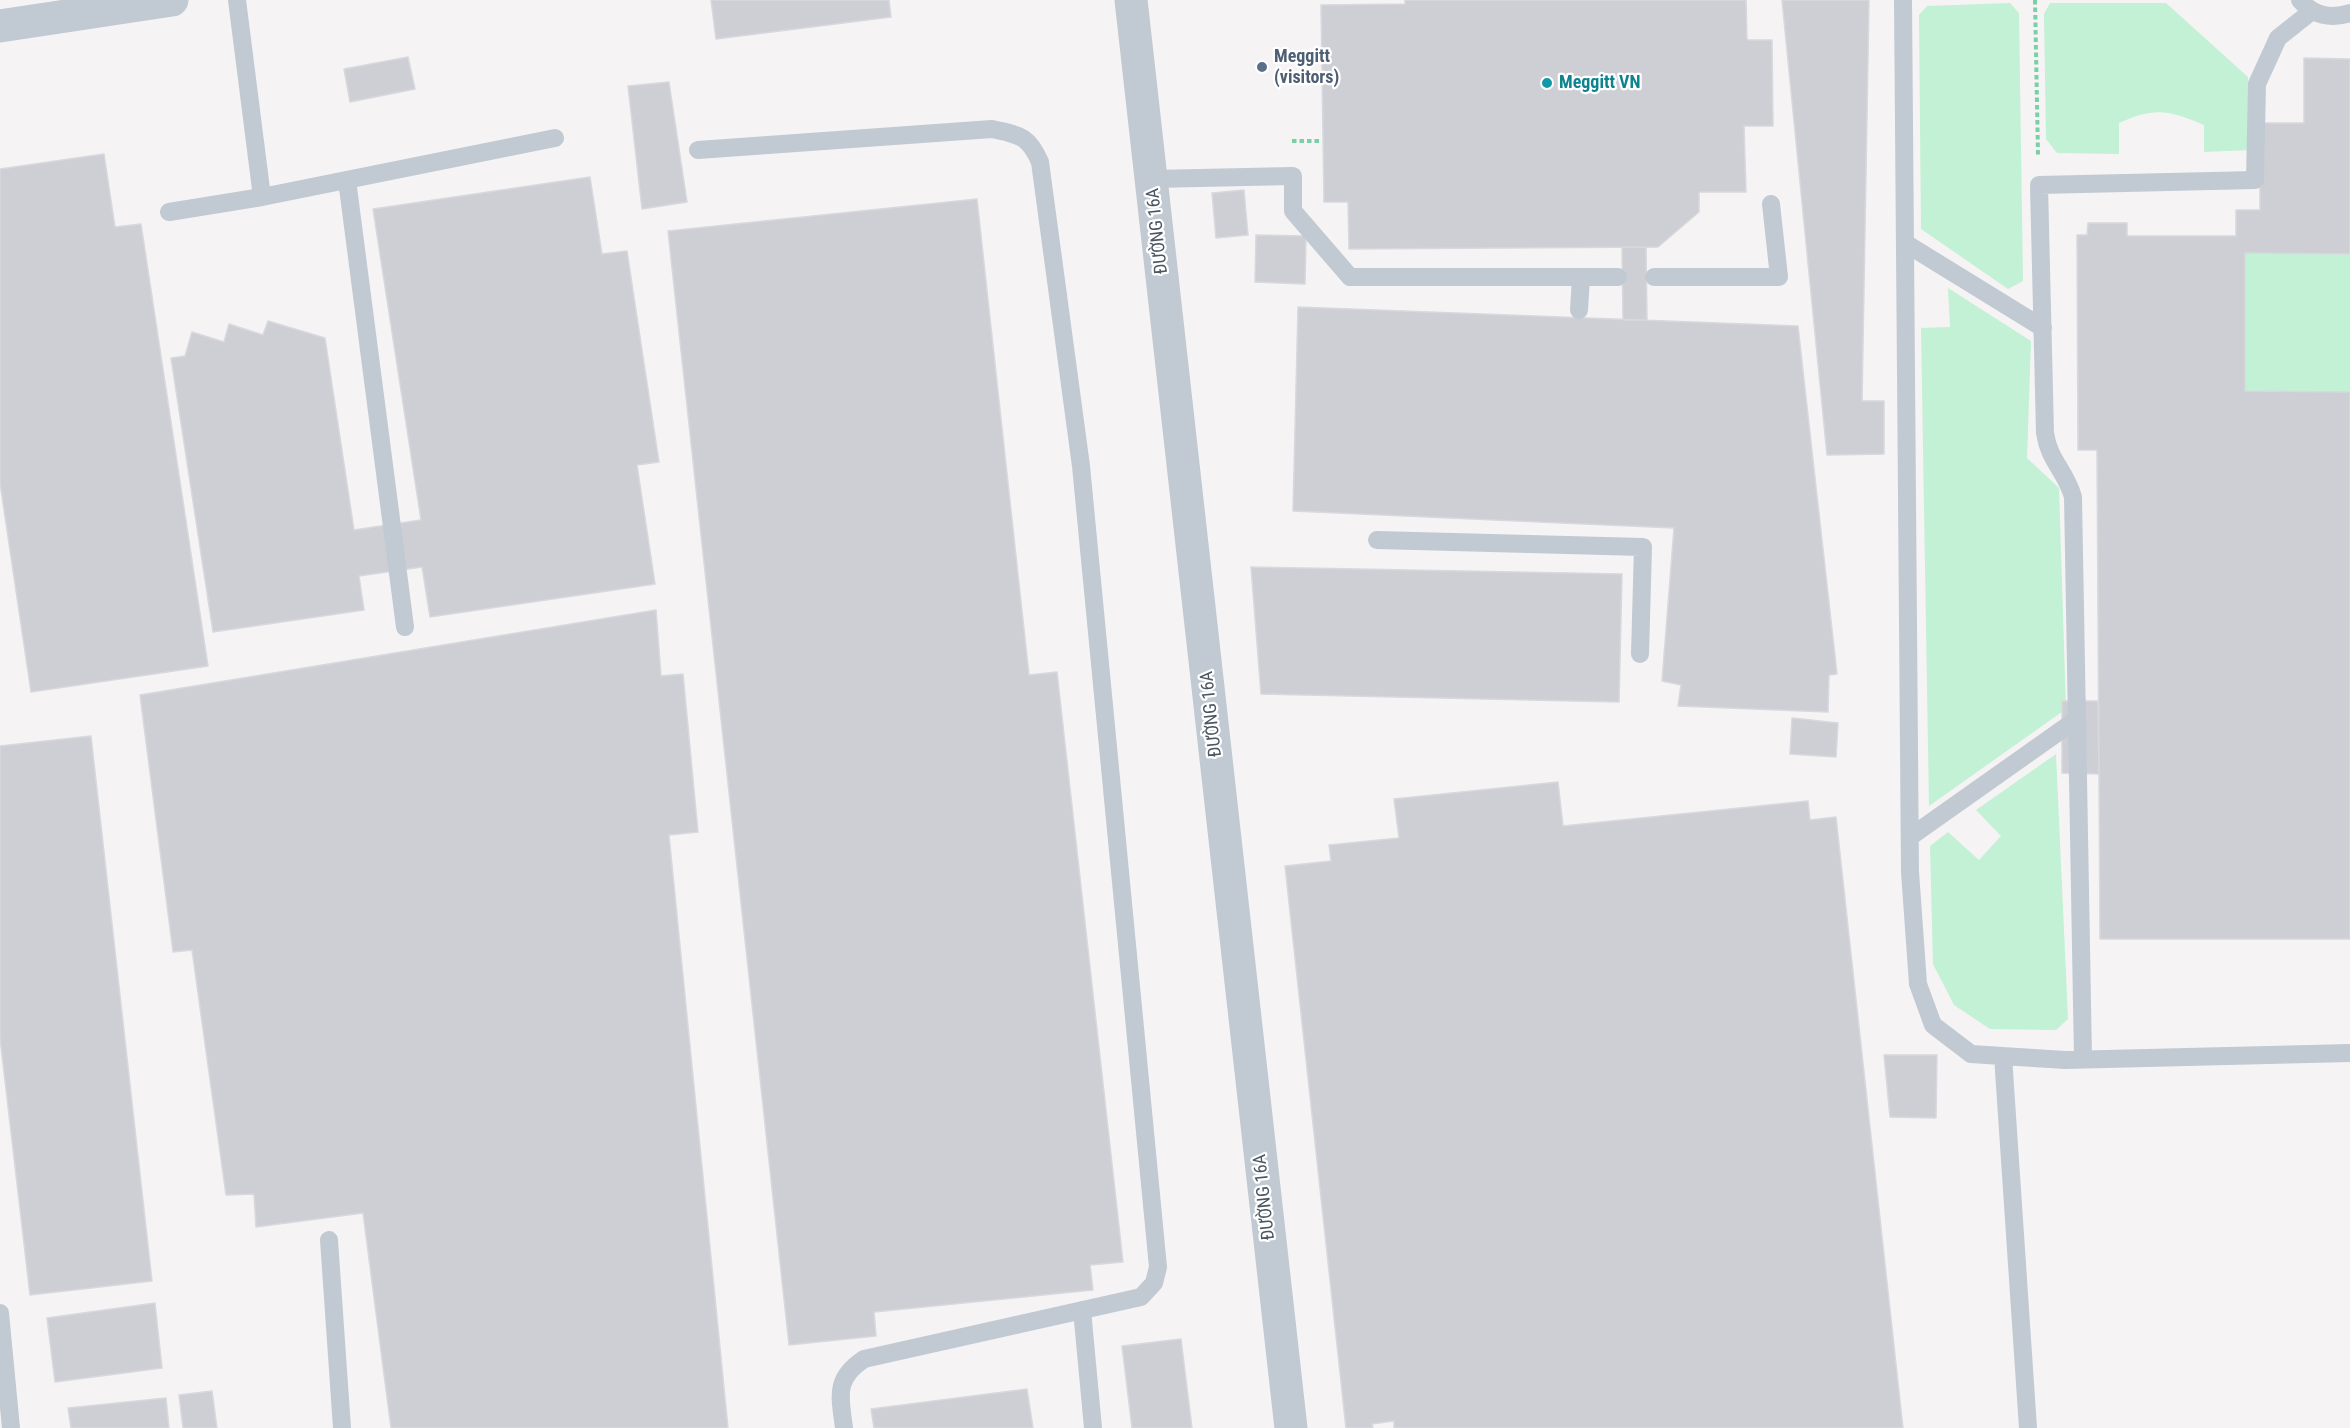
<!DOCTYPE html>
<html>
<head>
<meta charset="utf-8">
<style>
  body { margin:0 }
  canvas { display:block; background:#f5f3f3 }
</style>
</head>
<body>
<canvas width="2350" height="1428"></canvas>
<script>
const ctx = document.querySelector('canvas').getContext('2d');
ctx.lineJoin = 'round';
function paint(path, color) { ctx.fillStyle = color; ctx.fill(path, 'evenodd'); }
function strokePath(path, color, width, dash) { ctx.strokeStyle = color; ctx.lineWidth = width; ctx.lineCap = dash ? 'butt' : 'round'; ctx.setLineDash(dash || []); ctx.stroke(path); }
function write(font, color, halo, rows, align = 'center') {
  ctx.font = font + ' "Roboto Condensed",sans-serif'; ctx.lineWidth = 4.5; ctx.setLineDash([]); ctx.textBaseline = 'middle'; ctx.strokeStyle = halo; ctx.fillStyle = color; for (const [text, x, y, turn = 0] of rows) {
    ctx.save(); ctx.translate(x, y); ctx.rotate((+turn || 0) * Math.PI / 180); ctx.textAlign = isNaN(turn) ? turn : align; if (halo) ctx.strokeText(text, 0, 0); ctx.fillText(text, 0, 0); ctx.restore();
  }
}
paint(new Path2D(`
  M2010 3 2019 13 2023 281 2008 289 1921 229 1919 15 1927 6Z
  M2050 3H2166L2248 77 2251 150 2204 152V125C2168 110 2155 107 2119 123V154L2057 153 2046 139 2044 14Z
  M2245 253 2350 254V392L2245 391Z
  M1948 288 2031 341 2027 458 2059 488 2066 709 1929 806 1921 328 1950 327Z
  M2056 754 2068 1019 2056 1030 1990 1029 1954 1005 1933 964 1930 846 1948 832 1979 860 2001 836 1976 810Z`), '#c3f1d5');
const building = new Path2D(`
  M711 0H889L891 17 716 39Z
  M1405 0H1746L1747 40H1772L1773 126H1744L1746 192H1699V212L1658 247 1349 249 1348 202H1324L1321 5 1405 4Z
  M1782 0H1869L1862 401H1884V454L1827 455Z
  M408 57 415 89 350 102 344 69Z
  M2304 58 2350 59V254L2245 253V391L2350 392V939H2100L2097 450H2078L2077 235H2087L2088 223H2127V236H2236V210H2260V123H2304Z
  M669 82 687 202 642 209 628 86Z
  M104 154 115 227 141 224 208 666 31 692 0 483V169Z
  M590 177 602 254 627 251 659 462 637 465 655 584 430 617 422 567 359 576 364 610 213 632 171 358 185 356 192 332 224 342 229 324 263 335 268 321 325 338 354 530 421 520 373 209Z
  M1244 190 1248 235 1216 238 1212 193Z
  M977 199 1029 675 1057 672 1123 1262 1090 1265 1093 1290 874 1312 876 1336 789 1345 668 231Z
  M1256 235 1306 236 1305 284 1255 282Z
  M1622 247H1646L1647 320H1623Z
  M1298 307 1798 326 1837 674 1829 675 1828 712 1678 706 1681 685 1662 681 1674 528 1293 511Z
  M1251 567 1622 574 1619 702 1261 694Z
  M656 610 661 676 683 674 698 832 669 835 728 1428H391L363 1213 256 1227 254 1194 226 1195 192 950 173 952 140 695Z
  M2062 701H2098L2099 774 2062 773Z
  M1792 718 1838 723 1836 757 1790 754Z
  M91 736 152 1281 30 1295 0 1038V746Z
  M1558 782 1563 826 1808 801 1810 820 1836 817 1903 1428H1394V1421L1372 1424 1373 1428H1346L1285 866 1331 861 1329 845 1399 838 1394 799Z
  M1884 1055H1937L1936 1118 1890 1117Z
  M155 1303 162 1368 55 1382 47 1318Z
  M1181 1339 1192 1428H1132L1122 1346Z
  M1027 1389 1033 1428H874L871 1409Z
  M212 1391 217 1428H183L179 1395Z
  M166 1398 169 1428H71L68 1408Z`);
paint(building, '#cdcfd5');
strokePath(building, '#d7d9de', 1.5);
strokePath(new Path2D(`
  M2035 0 2038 155
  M1292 141H1322`), '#7ad0a6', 4, [4.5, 3]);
strokePath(new Path2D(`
  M237 0 262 197
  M1903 0 1910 872 1918 984 1933 1025 1971 1054 2065 1060 2350 1053
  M2300 0C2313 16 2331 19 2350 13
  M698 150 992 129C1019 135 1028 135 1040 162L1081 466 1158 1267 1154 1283 1141 1297 864 1359C834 1379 840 1396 844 1428
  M1152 179 1293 176V211L1350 277H1618
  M347 180 405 627
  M169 212 262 197 555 138
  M1905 243 2043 328
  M1654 277H1779L1771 204
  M1579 310 1581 277
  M1377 540 1643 547 1640 654
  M1910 837 2077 719
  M2003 1056 2028 1428
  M2083 1059 2073 497C2066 471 2049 461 2045 433L2039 185 2255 180 2257 84 2278 38 2312 11
  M329 1240 342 1428
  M1082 1310 1093 1428
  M0 1313 11 1428`), '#c1cad2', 18);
strokePath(new Path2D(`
  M1131 0 1291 1428`), '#c1cad2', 33);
strokePath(new Path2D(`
  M0 26 172 0`), '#c1cad2', 33);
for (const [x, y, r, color] of [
  [1262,67,6,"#5c6f8a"],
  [1547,83,6,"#0f9aa8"]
]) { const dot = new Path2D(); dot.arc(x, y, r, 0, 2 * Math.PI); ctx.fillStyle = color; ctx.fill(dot); strokePath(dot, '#fff', 2); }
write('bold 18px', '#4e5e75', '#fff', [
  ["Meggitt",1274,57],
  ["(visitors)",1274,78]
], 'left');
write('bold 18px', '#0d838f', '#fff', [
  ["Meggitt VN",1559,83]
], 'left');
write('18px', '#4a5661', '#fff', [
  ["ĐƯỜNG 16A",1158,231,-96],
  ["ĐƯỜNG 16A",1212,714,-96],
  ["ĐƯỜNG 16A",1265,1197,-96]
]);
</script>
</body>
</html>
